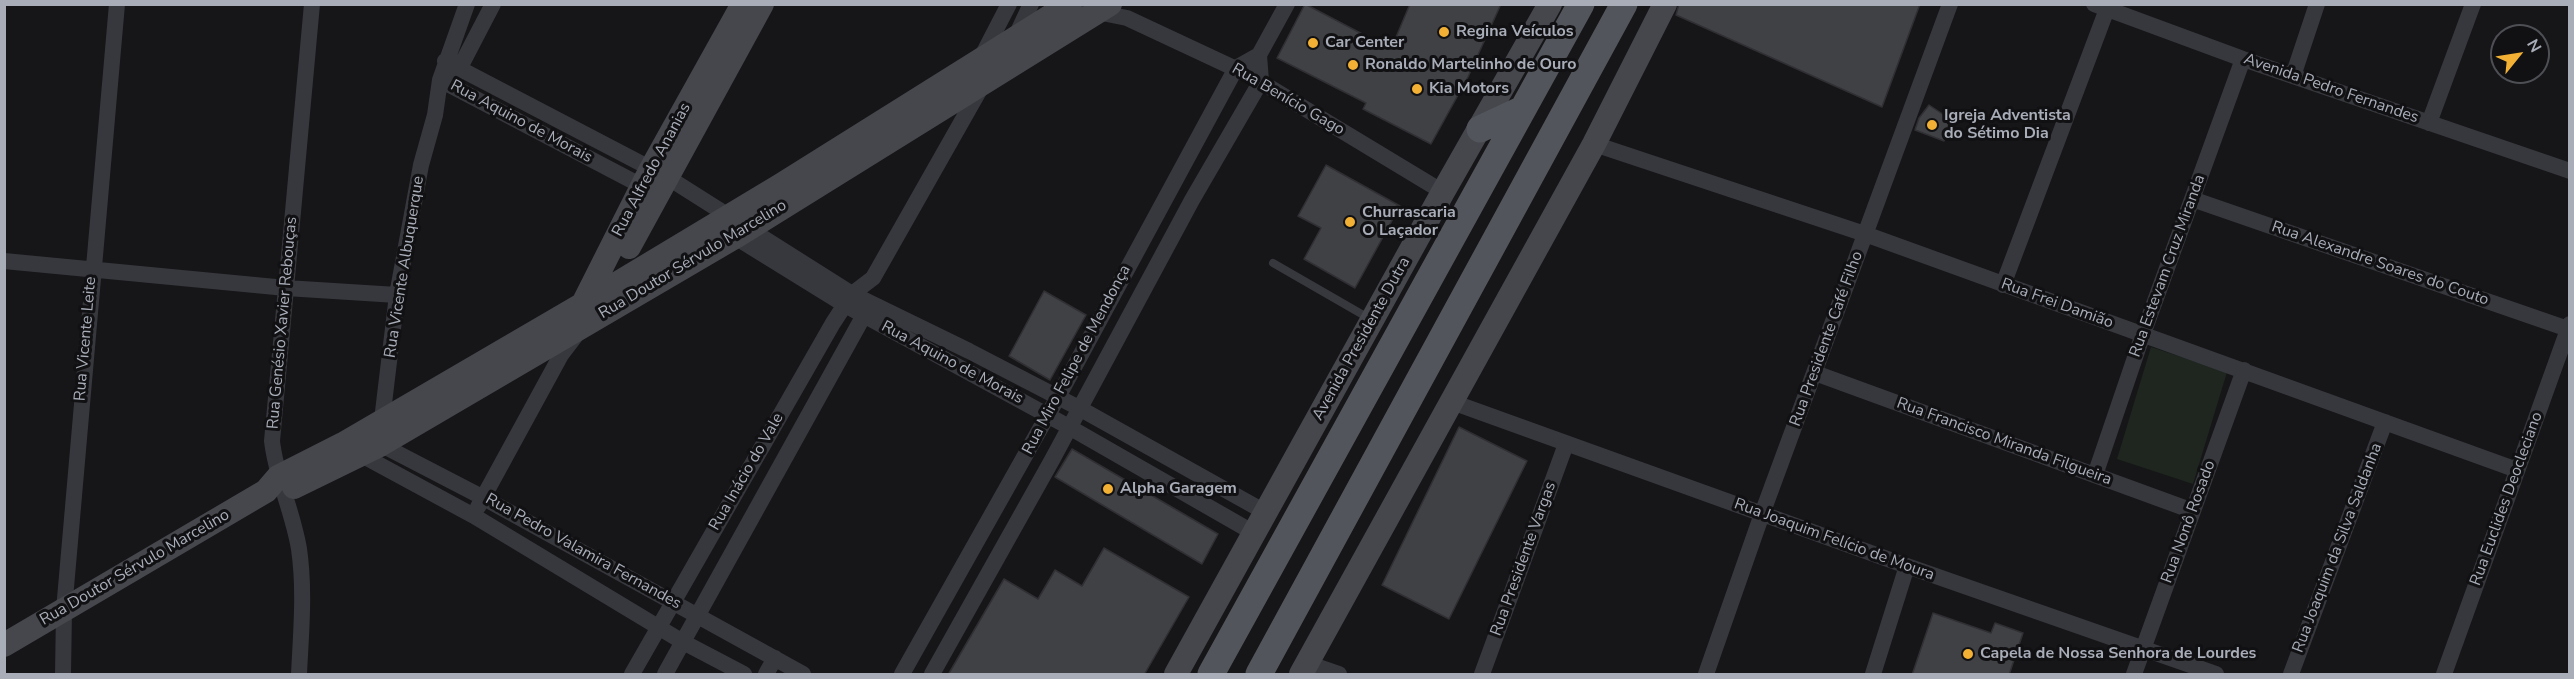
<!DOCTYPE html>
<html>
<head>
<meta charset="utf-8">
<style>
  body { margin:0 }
  #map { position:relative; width:2574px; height:679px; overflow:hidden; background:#161618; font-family:"Nunito Sans",sans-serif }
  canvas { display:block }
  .frame { position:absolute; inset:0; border:6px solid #a8adb8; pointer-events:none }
  .north { position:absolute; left:2490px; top:24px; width:60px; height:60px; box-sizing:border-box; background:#111113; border:2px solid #4d4f55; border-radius:50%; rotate:60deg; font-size:16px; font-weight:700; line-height:24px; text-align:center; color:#a8adb8 }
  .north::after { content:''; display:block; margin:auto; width:21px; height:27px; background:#f2b134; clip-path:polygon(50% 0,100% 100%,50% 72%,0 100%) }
</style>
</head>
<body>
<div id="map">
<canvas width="2574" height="679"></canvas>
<div class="frame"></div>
<div class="north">N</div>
</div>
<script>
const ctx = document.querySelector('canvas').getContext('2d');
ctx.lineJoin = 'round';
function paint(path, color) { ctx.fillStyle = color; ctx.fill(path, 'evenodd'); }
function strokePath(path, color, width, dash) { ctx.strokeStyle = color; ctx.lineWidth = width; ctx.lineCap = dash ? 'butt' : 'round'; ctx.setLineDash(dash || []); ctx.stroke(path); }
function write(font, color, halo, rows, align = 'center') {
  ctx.font = font + ' "Nunito Sans",sans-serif'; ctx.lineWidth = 6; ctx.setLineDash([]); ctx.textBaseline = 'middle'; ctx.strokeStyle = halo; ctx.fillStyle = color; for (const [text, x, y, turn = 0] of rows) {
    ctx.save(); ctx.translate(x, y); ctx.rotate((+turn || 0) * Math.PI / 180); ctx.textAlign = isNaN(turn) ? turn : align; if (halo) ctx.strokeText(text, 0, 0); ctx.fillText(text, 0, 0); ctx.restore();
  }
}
paint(new Path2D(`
  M2151 347 2227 372 2193 484 2117 459Z`), '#1e261f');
const building = new Path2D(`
  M1305 4 1391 49 1410 4H1501L1468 77 1431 144 1363 109 1366 103 1277 58Z
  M1679 4H1920L1882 107 1676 15Z
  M1929 105 1953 121 1944 141 1915 130 1919 118Z
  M1326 165 1400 206 1355 288 1304 259 1321 228 1298 216Z
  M1044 291 1086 315 1050 380 1009 356Z
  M1459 427 1527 461 1449 619 1382 585Z
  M1072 449 1218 534 1202 564 1055 477Z
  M1104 548 1189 597 1144 675H948L1004 579 1038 599 1055 570 1082 586Z
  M1933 613 1991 633 1995 623 2023 633 2009 675H1912Z`);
paint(building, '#404145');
strokePath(building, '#303034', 1.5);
strokePath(new Path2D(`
  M1273 263 1372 320`), '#37383d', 8);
strokePath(new Path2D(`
  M1085 4 1097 12 1127 18 1251 76 1443 192
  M2094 4 2243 59 2570 171
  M1015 38 1031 4
  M980 60 1009 4
  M445 61 667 177 852 294 969 351 1079 408 1265 512
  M2293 76 2317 4
  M455 77 493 4
  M440 80 642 186 652 182
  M2429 123 2473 4
  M1594 144 1865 234 2517 470
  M2192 199 2568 329
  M733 230 735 237 845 305 1069 427 1254 533
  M4 261 286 288 397 295
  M2003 285 2107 9
  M1815 373 2193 511
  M1452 402 1907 566 2216 674
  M382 420 397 295 421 165 435 115 440 80 467 4
  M374 441 482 497 803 674
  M354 451 474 516 683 642 744 674
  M2095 475 2143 334 2243 59
  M478 507 561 355 577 334
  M1307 663 1339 674
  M63 674 64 610 117 4
  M299 674C301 633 305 590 299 549 293 512 276 478 272 441L312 4
  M632 674 833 323 852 294 873 278 983 84
  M665 674 868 308
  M766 674 775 658
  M902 674 1058 397 1236 68 1259 55
  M932 674 1052 460 1192 200 1261 81 1259 55 1287 4
  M1482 674 1566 444
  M1706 674 1762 514 1950 4
  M1873 674 1907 566
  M2134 674 2244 370
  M2291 674 2385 422
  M2444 674 2570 324`), '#37383d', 16);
strokePath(new Path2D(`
  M629 247 762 4
  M583 304 651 169 743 4
  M294 487 380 445 735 237 1110 4
  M4 645 266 491 278 477 343 444 583 304 781 185 1070 4
  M1176 674 1443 192 1550 4
  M1301 674 1594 144 1665 4`), '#45474d', 24);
strokePath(new Path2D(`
  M1480 129 1523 109
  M1211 674 1581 4
  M1259 674 1624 4`), '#53555c', 27);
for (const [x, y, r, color] of [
  [1444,32,6,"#f2b134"],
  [1313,43,6,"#f2b134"],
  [1353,65,6,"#f2b134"],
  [1417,89,6,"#f2b134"],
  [1932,125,6,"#f2b134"],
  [1350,222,6,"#f2b134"],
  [1108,489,6,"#f2b134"],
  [1968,654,6,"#f2b134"]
]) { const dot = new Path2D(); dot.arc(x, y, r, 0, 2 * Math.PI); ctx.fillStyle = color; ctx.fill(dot); strokePath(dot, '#111113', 2); }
write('bold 16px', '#a8adb8', '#111113', [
  ["Regina Veículos",1456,32],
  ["Car Center",1325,43],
  ["Ronaldo Martelinho de Ouro",1365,65],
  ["Kia Motors",1429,89],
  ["Igreja Adventista",1944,116],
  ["do Sétimo Dia",1944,134],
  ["Churrascaria",1362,213],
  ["O Laçador",1362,231],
  ["Alpha Garagem",1120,489],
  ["Capela de Nossa Senhora de Lourdes",1980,654]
], 'left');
write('16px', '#a8adb8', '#111113', [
  ["Avenida Pedro Fernandes",2331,89,19],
  ["Rua Benício Gago",1288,100,30],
  ["Rua Aquino de Morais",521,122,28],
  ["Rua Alfredo Ananias",652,170,-62],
  ["Rua Doutor Sérvulo Marcelino",693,260,-31],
  ["Rua Alexandre Soares do Couto",2380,264,19],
  ["Rua Estevam Cruz Miranda",2168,266,-70],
  ["Rua Vicente Albuquerque",405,267,-81],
  ["Rua Frei Damião",2057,304,20],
  ["Rua Genésio Xavier Rebouças",283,323,-85],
  ["Rua Vicente Leite",86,339,-85],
  ["Avenida Presidente Dutra",1362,339,-61],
  ["Rua Presidente Café Filho",1827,339,-70],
  ["Rua Miro Felipe de Mendonça",1077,360,-62],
  ["Rua Aquino de Morais",952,363,28],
  ["Rua Francisco Miranda Filgueira",2004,442,20],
  ["Rua Inácio do Vale",747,472,-60],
  ["Rua Euclides Deocleciano",2507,499,-70],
  ["Rua Nonô Rosado",2189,522,-70],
  ["Rua Joaquim Felício de Moura",1834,540,20],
  ["Rua Joaquim da Silva Saldanha",2338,548,-69],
  ["Rua Pedro Valamira Fernandes",583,552,29],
  ["Rua Presidente Vargas",1524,559,-70],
  ["Rua Doutor Sérvulo Marcelino",135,568,-30]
]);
</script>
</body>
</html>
